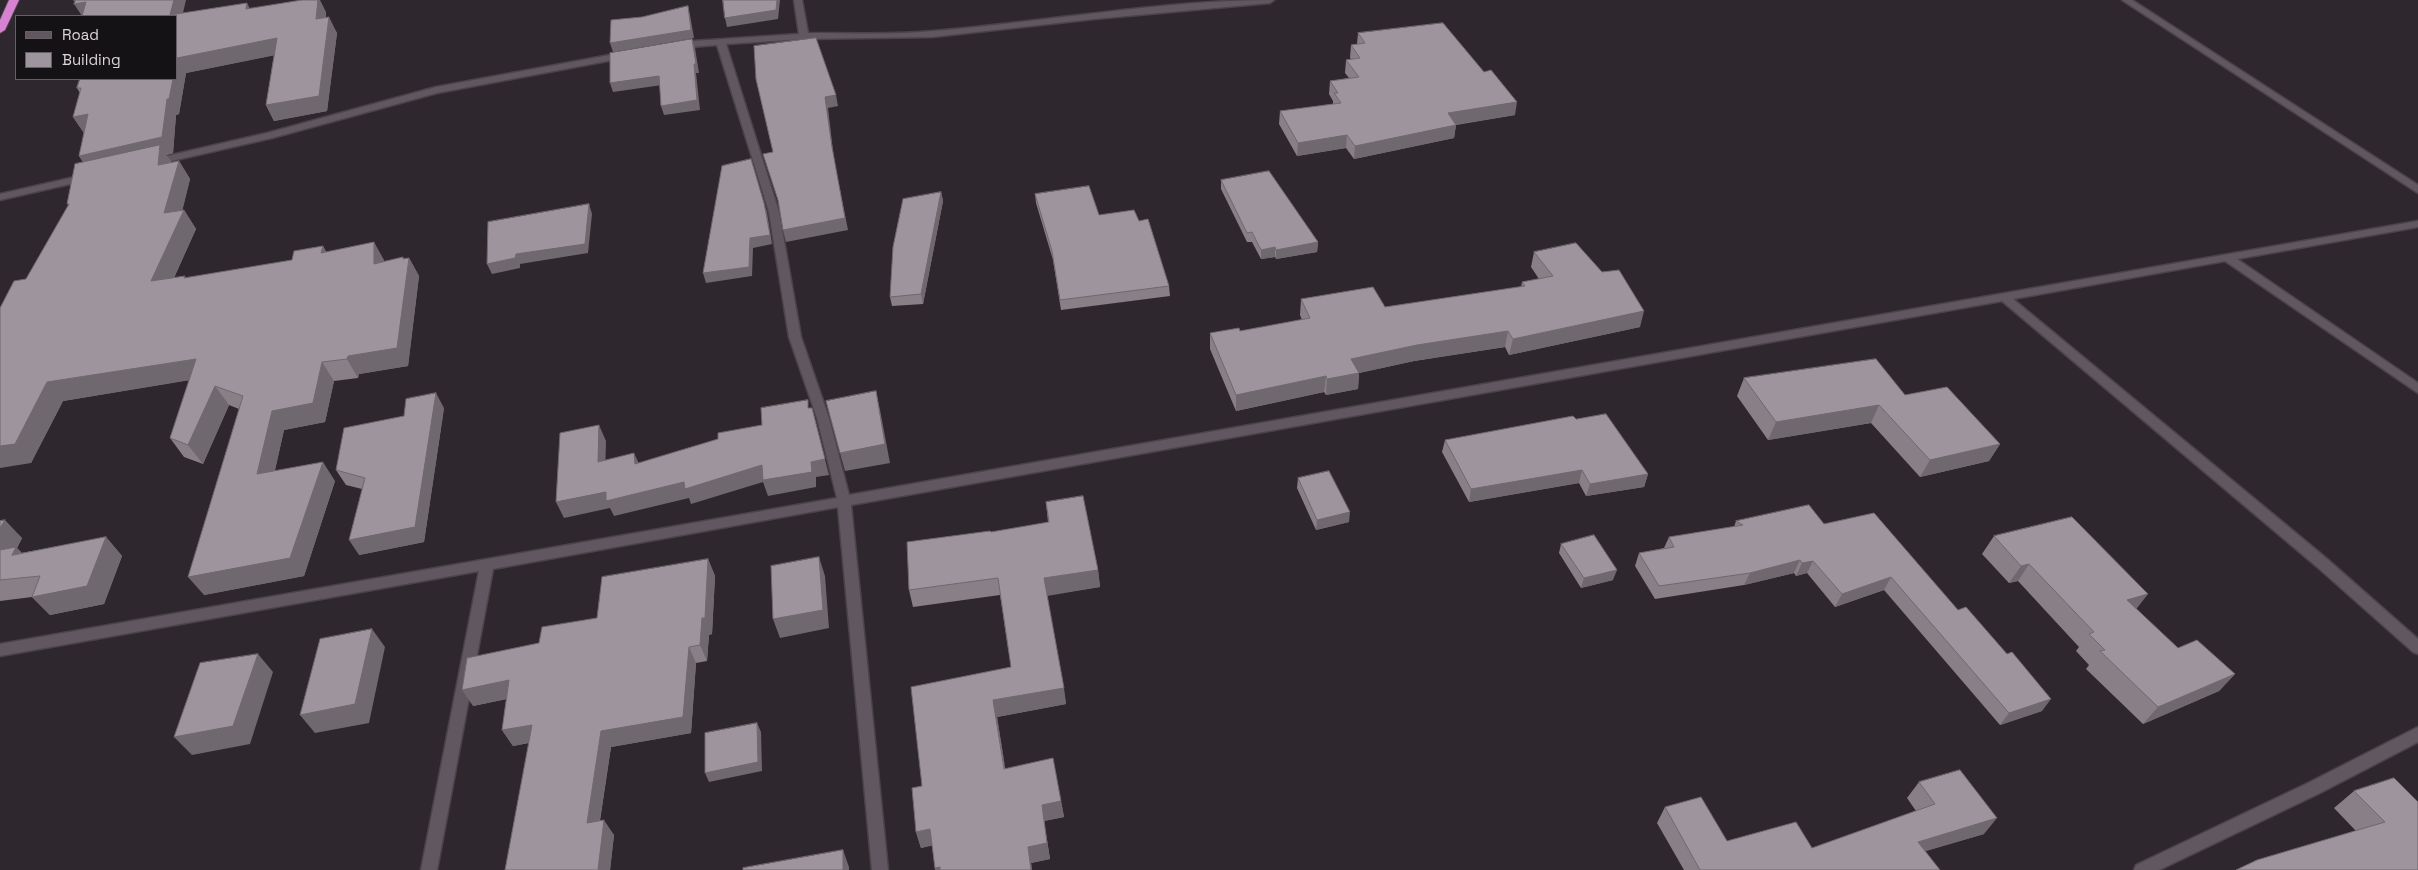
<!DOCTYPE html>
<html>
<head>
<meta charset="utf-8">
<style>
  body { margin:0 }
  #map { position:relative; width:2418px; height:870px; overflow:hidden; background:#2f272e; font-family:"Space Grotesk",sans-serif }
  canvas { display:block }
  .legend { position:absolute; left:15px; top:15px; width:162px; height:65px; box-sizing:border-box; background:#151215; border:1px solid #656064; margin:0; padding:6px 9px; list-style:none; font-size:15px; color:#dcd6db }
  .legend li { display:flex; align-items:center; gap:10px; height:25px }
  .legend b { width:25px; border:1px solid #656064 }
</style>
</head>
<body>
<div id="map">
<canvas width="2418" height="870"></canvas>
<ul class="legend">
<li><b style="height:6px;background:#615760"></b>Road</li>
<li><b style="height:14px;background:#9e949d"></b>Building</li>
</ul>
</div>
<script>
const ctx = document.querySelector('canvas').getContext('2d');
ctx.lineJoin = 'round';
function strokePath(path, color, width, dash) { ctx.strokeStyle = color; ctx.lineWidth = width; ctx.lineCap = dash ? 'butt' : 'round'; ctx.setLineDash(dash || []); ctx.stroke(path); }
function paint(path, color) { ctx.fillStyle = color; ctx.fill(path, 'evenodd'); }
const minor = new Path2D(`
  M794 0H802L808 33C849 33 892 35 933 31 1047 22 1160 0 1274 0L1270 3 1094 19 932 37 804 39 726 44 779 212 801 337 829 418 849 495 2418 221V227L2237 259 2418 383V393L2225 261 2013 299 2326 558 2418 639V654L2413 652 2316 566 2002 301 851 505 888 870H872L838 507 493 569 437 870H421L479 571 0 656V644L837 498 817 418 789 337 769 212 717 45 678 48 674 45 678 42 799 34Z
  M2122 0H2132L2418 185V193Z
  M626 52 630 55 629 57 437 93 272 138 154 165 149 162 154 159 267 133 436 87Z
  M88 174 93 177 92 179 0 200V194Z
  M2418 727V742L2320 793 2159 870H2134L2136 865 2308 783Z`);
const trunk = new Path2D(`
  M9 0H19L5 30 0 33V20Z`);
strokePath(minor, '#4a434a', 3);
strokePath(trunk, '#4a434a', 2);
paint(minor, '#615760');
paint(trunk, '#d682d0');
paint(new Path2D(`
  M250 9 326 12V18L337 33 327 111 274 121 266 105 274 55 186 73 179 114 176 115 173 153 166 155 172 163 179 161 190 179 182 211 184 210 196 229 174 278H186L292 260 323 246 326 252 384 260V261L409 258 419 276 408 366 359 374 358 378 334 381 325 422 284 430 275 470 335 481 304 576 204 595 239 409 229 405 203 464 184 457 170 438 189 380 63 401 31 463 26 279 68 206 83 162 79 156 84 133 73 117 80 93 77 88 176 79 183 13Z
  M1358 33 1515 115 1456 125 1454 138 1354 159 1346 148 1297 156 1279 124 1280 111 1333 104V101L1329 94 1330 81 1349 78 1345 73 1346 60 1351 59 1350 58 1351 45 1357 44Z
  M1221 180 1318 242 1317 252 1276 259 1275 257 1261 259 1252 242H1247L1221 189Z
  M941 192 943 201 923 304 892 306 890 297Z
  M1035 194 1099 215 1139 221 1169 286 1170 296 1061 310 1053 260 1036 203Z
  M1534 252 1640 327 1509 355 1505 347 1414 361 1359 373 1358 389 1326 395 1324 392 1236 411 1210 349V333L1240 331 1302 320 1300 315 1301 299 1385 307 1521 287 1522 282 1539 279 1531 267Z
  M1744 378 1905 395 2000 444 1989 461 1920 477 1871 423 1768 440 1737 396Z
  M444 408 424 542 359 555 362 489 346 485 336 470Z
  M1576 419 1648 474 1644 487 1586 496 1579 483 1469 502 1442 452 1445 440Z
  M1298 478 1349 522 1316 530 1297 488Z
  M1046 502 1098 570 1100 587 1047 595 1066 704 997 717 1005 768 1061 801 1064 817 1044 821 1050 859 1031 863 1032 870H935L932 845 921 848 916 832 922 786 1011 667 1000 595 913 607 909 590 1048 522Z
  M1874 513 2042 711 2000 725 1884 590 1835 607 1807 573 1796 576 1794 573 1744 585 1655 599 1635 566 1639 553 1664 548 1669 537 1734 527 1736 521 1824 524Z
  M0 521 22 538 17 548 22 553 106 537 122 556 104 604 50 615 32 597 0 601Z
  M1994 536 2136 609 2178 648 2235 674 2219 691 2143 724 2086 669 2089 665 2076 651 2079 647 2018 581 2009 583 1982 554Z
  M1561 544 1613 580 1581 588 1559 553Z
  M708 559 715 576 712 634 709 635 707 661 696 663 691 733 611 747 600 821 614 835 610 870 529 743 513 746 502 730 507 699 473 706 539 643 597 618Z
  M1919 782 1984 834 1925 851 1940 870H1684L1657 823 1665 807 1727 841 1812 848 1916 811 1907 798Z
  M2354 791 2418 802V870L2356 831 2334 808Z`), '#887f87');
paint(new Path2D(`
  M73 0H89L82 16 74 4 76 3Z
  M174 0H186L179 30 170 15Z
  M318 0H320L326 12 324 35 316 19Z
  M777 0H780L778 19 727 27 725 18Z
  M247 3 255 18 246 9Z
  M688 6 690 15 694 38 613 52 610 43Z
  M329 17 337 33 327 111 274 121 266 105Z
  M277 38 286 53 186 73 179 114 176 115 173 153 166 155 172 163 170 183 90 172 79 156 167 99 173 79H176L177 58Z
  M692 39 695 48 699 73H696L700 110 664 115 661 106 694 64Z
  M659 76 662 85 613 92 610 83Z
  M836 95 838 106 828 108 834 159 848 230 786 242 783 230 832 147 825 97Z
  M1517 102 1515 115 1446 126 1448 113Z
  M88 114 84 133 73 117Z
  M1456 125 1454 138 1354 159 1355 146Z
  M1347 135 1346 148 1297 156 1298 143Z
  M179 161 190 179 180 220 184 210 196 229 164 299 151 281 164 213Z
  M941 192 943 201 923 304 921 294Z
  M764 203 767 212 772 244 753 248 752 276 706 283 703 273 750 238Z
  M589 204 592 214 588 253 520 264V268L492 274 487 264Z
  M374 242 384 260V282L374 264Z
  M1318 242 1317 252 1276 259V250Z
  M323 246 334 265 321 253Z
  M1275 247V257L1261 259V250Z
  M403 257 408 267 409 258 419 276 408 366 359 374 358 378 347 359 403 259Z
  M1644 311 1640 327 1509 355 1513 339Z
  M1508 331 1505 347 1414 361 1350 375 1351 359 1417 345Z
  M196 359 209 377 63 401 31 463 0 468V446L47 382Z
  M322 362 334 381 325 422 284 430 270 492 257 474 272 411Z
  M1359 373 1358 389 1326 395 1327 379Z
  M1326 376 1324 392 1236 411V395Z
  M215 386 229 405 203 464 188 445Z
  M876 391 880 410 890 463 845 471 840 453Z
  M436 393 444 408 424 542 359 555 349 540Z
  M1879 405 1871 423 1768 440 1776 422Z
  M812 408 829 475 816 477V487L768 496 763 482 691 504 689 498 614 516 610 508 564 518 556 502 606 492 684 482 762 465 811 462Z
  M599 425 606 441 605 477 598 462Z
  M2000 444 1989 461 1920 477 1930 460Z
  M634 453 641 468 635 464Z
  M323 462 335 481 304 576 204 595 188 577Z
  M1582 470 1579 483 1469 502 1471 489Z
  M1648 474 1644 487 1586 496 1590 484Z
  M1350 512 1349 522 1316 530 1317 520Z
  M5 520 22 538 17 548 34 566H0V528Z
  M106 537 122 556 104 604 50 615 32 597Z
  M819 557 825 576 829 628 780 638 773 619Z
  M708 559 715 576 712 634 709 635 707 661 700 645 702 618Z
  M1800 560 1794 573 1744 585 1750 573Z
  M1813 561 1807 573 1796 576 1802 563Z
  M2029 564 2018 581 2009 583 2021 566Z
  M1098 570 1100 587 1047 596 1044 578Z
  M1617 570 1613 580 1581 588 1584 578Z
  M1891 577 1884 590 1835 607 1842 594Z
  M2148 594 2134 612 2127 600Z
  M372 629 385 647 369 723 315 733 300 715Z
  M689 647 696 663 691 733 611 747 597 838 587 823 601 731Z
  M258 654 273 672 250 744 192 755 174 737Z
  M2235 674 2219 691 2143 724 2158 707Z
  M509 680 520 696 473 706 462 690Z
  M1064 688 1066 704 997 717 1008 785 993 700Z
  M2051 699 2042 711 2000 725 2009 713Z
  M757 723 761 732 762 771 709 782 705 773Z
  M532 725 542 740 513 746 502 730Z
  M1061 801 1064 817 1044 821 1050 859 1031 863 1032 870H1031L1028 847 1042 805Z
  M1997 818 1984 834 1906 857 1918 842Z
  M604 820 614 835 610 870H598Z
  M930 829 935 845 921 848 916 832Z
  M843 850 849 867V870H843Z
  M940 867 941 870H935V868Z`), '#6f686e');
const building = new Path2D(`
  M76 0H174L170 15 247 3 246 9 302 0H318L316 19 329 17 319 96 266 105 277 38 177 58 176 61V16H82L86 2 74 4Z
  M723 0H777L776 10 725 18Z
  M688 6 691 30 610 43 611 20 642 17Z
  M1443 23 1484 72 1491 70 1517 102 1448 113 1456 125 1355 146 1347 135 1298 143 1280 111 1341 103 1334 93H1338L1330 81 1359 77 1346 60 1360 58 1351 45 1365 43 1358 33Z
  M816 38 836 95 825 97 832 147 845 218 783 230 778 200 763 154 773 152 756 79 754 46Z
  M692 39 696 64H694L697 100 661 106 659 76 610 83V53Z
  M80 79H173L169 99H167L162 137 79 156 88 114 73 117 81 88H77Z
  M160 145 158 165 179 161 164 213 184 210 151 281 185 276 184 278 292 260 294 251 323 246 321 253 374 242V264L403 257V259L409 258 397 348 348 356 347 359 322 362 313 403 272 411 257 474 323 462 290 558 188 577 243 396 215 386 188 445 170 438 196 359 47 382 15 444 0 446V308L14 281 26 279 69 204H67L75 164Z
  M751 159 764 203 770 235 750 238 749 267 703 273 722 166Z
  M1269 171 1318 242 1276 250 1275 247 1261 250 1252 232 1247 233 1221 180Z
  M1089 186 1099 215 1134 210 1139 221 1148 219 1169 286 1060 300 1052 251 1035 194Z
  M941 192 921 294 890 297 893 247 903 199Z
  M589 204 585 244 516 254 515 258 487 264 488 222Z
  M1576 243 1602 272 1619 270 1644 311 1513 339 1508 331 1417 345 1351 359 1359 373 1327 379 1326 376 1236 395 1210 333 1239 328 1240 331 1310 318 1301 299 1373 287 1385 307 1525 286 1522 282 1553 276 1534 252Z
  M1876 359 1905 395 1947 387 2000 444 1930 460 1879 405 1776 422 1744 378Z
  M876 391 885 444 840 453 826 401Z
  M436 393 415 527 349 540 365 478 336 470 344 428 404 416 406 399Z
  M808 400V408H812L825 459 811 462 812 472 763 480 762 465 685 489 684 482 606 501V492L556 502 560 433 599 425 598 462 634 453 635 464 718 439V433L762 425 761 408Z
  M1606 414 1648 474 1590 484 1582 470 1471 489 1445 440 1573 416 1576 419Z
  M1329 471 1350 512 1317 520 1298 478Z
  M1083 496 1098 570 1044 578 1064 688 993 700 1004 769 1053 758 1061 801 1042 805 1047 843 1028 847 1031 870H940V867L935 868 930 829 916 832 912 788 922 786 911 687 1011 667 998 578 909 590 907 542 990 531 991 532 1049 522 1046 502Z
  M1809 505 1824 524 1874 513 1958 610 1966 607 2007 654 2012 652 2051 699 2009 713 1891 577 1842 594 1813 561 1802 563 1800 560 1750 573 1659 586 1639 553 1674 547 1669 537 1743 525 1736 521Z
  M2072 517 2148 594 2127 600 2178 648 2197 640 2235 674 2158 707 2100 651 2105 650 2089 634 2094 632 2029 564 2021 566 1994 536Z
  M5 520 0 528V521Z
  M1594 535 1617 570 1584 578 1561 544Z
  M106 537 87 586 32 597 40 576 0 580V550L16 547 12 555Z
  M819 557 823 610 773 619 771 566Z
  M708 559 705 618H702L700 645 689 647 683 717 601 731 587 823 604 820 598 870H505L532 725 502 730 509 680 462 690 467 658 539 643 542 627 597 618 602 577Z
  M372 629 355 704 300 715 320 639Z
  M258 654 233 726 174 737 200 663Z
  M757 723 758 762 705 773V733Z
  M1960 770 1997 818 1918 842 1940 870H1700L1665 807 1701 797 1727 841 1796 822 1812 848 1935 804 1919 782Z
  M2394 778 2418 802V870H2236L2257 860 2385 822 2354 791Z
  M843 850V870H743V868Z`);
paint(building, '#9e949d');
strokePath(building, '#6f686e', 1);
</script>
</body>
</html>
